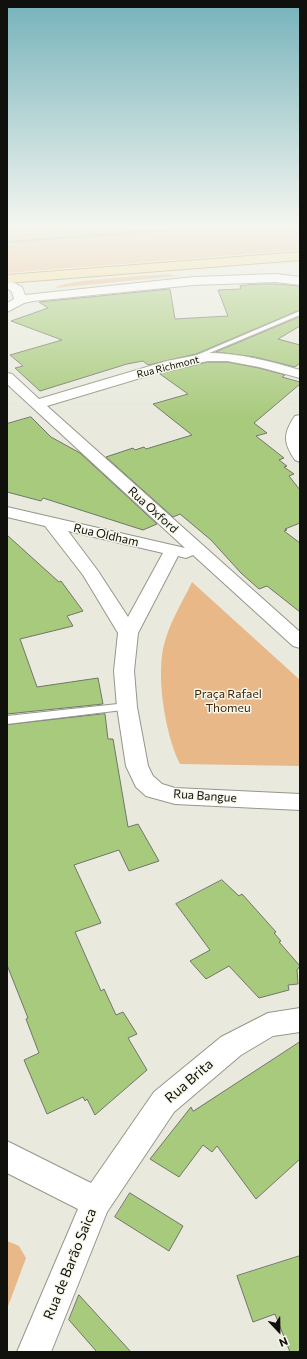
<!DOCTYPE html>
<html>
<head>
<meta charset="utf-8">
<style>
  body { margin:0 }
  #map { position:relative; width:307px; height:1359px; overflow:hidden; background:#e9eadd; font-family:Commissioner,sans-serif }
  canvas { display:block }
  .frame { position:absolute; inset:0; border:8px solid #10100c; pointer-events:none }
  .north { position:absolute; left:259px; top:1311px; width:40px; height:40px; -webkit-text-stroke:3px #f7f7eb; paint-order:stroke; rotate:158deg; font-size:11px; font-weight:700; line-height:16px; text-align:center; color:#10100c }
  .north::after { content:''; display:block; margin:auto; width:14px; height:18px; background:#10100c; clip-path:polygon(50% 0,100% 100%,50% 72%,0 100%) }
</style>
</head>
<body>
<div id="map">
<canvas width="307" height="1359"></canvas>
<div class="frame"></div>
<div class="north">N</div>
</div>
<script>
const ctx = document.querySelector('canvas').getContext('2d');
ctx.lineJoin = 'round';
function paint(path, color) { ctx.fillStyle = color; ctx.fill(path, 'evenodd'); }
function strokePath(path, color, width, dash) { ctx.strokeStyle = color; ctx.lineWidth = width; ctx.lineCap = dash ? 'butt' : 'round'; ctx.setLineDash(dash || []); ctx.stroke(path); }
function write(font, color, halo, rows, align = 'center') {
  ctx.font = font + ' Commissioner,sans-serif'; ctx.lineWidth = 3; ctx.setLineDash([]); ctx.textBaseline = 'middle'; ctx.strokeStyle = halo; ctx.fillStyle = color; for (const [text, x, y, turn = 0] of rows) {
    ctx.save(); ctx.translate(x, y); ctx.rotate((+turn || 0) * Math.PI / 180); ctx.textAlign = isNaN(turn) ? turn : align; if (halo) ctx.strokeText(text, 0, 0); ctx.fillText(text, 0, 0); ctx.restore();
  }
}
paint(new Path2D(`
  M7 228H300V250L7 273Z
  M168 274 178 276 56 288C62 279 152 276 168 274Z
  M192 582 300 680V766L180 764C165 735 155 672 165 641 171 620 183 601 192 582Z
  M7 1241 19 1246 26 1258 7 1309Z`), '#e9b888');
paint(new Path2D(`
  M181 228H206L7 243V241Z`), '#68ae74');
const building = new Path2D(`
  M260 284H276L300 286V310L196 354 148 365 143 361 127 364 40 391 15 368 23 366 10 355 62 340 11 321 48 308 39 302 170 289 175 319 228 316 218 290 241 289 240 286Z
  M300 317V326L278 339 300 345V363L295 367 255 357 216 352Z
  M208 362H227L259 368 285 375 282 377 300 382V384L254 423 267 433 256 436 284 458 279 460 287 466 284 467 294 474 289 476 300 490V523L285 529 287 530 284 531 300 543V612L267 586 259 589 241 573 211 540 180 514 173 517 106 457 133 448 135 450 144 447 146 449 192 435 153 404 188 394 160 374Z
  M31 417 51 437 80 453 157 524 143 530 43 498 41 501 7 492V424Z
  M7 535 59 582 61 581 83 611 67 616 73 626 20 639 37 687 98 678 103 704 7 714Z
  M105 714 108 739H113L128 827 138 824 159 861 129 871 119 850 74 865 101 923 75 932 101 991 104 989 116 1015 123 1012 137 1034 128 1038 147 1070 95 1115 87 1099 85 1101 83 1097 47 1114 24 1060 39 1053 26 1019 28 1018 7 965V725Z
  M222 880 239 896 242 894 276 932 274 933 281 941 279 942 300 966 297 970 298 984 288 985 289 990 259 998 229 966 206 979 190 961 210 950 176 904Z
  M300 1042V1159L256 1199 217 1146 212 1152 203 1145 179 1177 150 1159 191 1107 193 1111Z
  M130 1193 183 1226 169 1251 115 1217Z
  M300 1256V1352H290L275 1314 253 1322 237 1276Z
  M79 1295 131 1352H97L69 1320Z`);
paint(building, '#a8ca7c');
strokePath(building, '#70756b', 1);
const lane = new Path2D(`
  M300 311V315L195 359 190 358Z
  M127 703 131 705 132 707 131 709 7 724V716Z`);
const street = new Path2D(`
  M276 274 300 277V285L276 282 194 285 33 301 24 303 7 312V303L14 299 12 292 7 288V279L22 287 25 295 194 277Z
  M208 353C240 353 269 361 300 370V378L259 367 227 361H208L174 368 47 406 300 632V648L293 646 193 555 186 558 178 556 138 633 134 671 137 707 148 766 153 776 162 784 175 788 300 794V810L175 804 146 796 136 787 126 766 117 707 114 671 118 633 83 575 45 526 7 517V507L185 548 7 384V373L12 374 39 399 167 361ZM68 531 163 553 128 617 98 571Z
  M300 415V462L295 460C283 443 283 433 295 416Z
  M300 1008V1032L273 1036 241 1055 174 1112 107 1212 51 1352H17L78 1209 7 1173V1141L91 1183 154 1092 221 1037 268 1013Z`);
const primary = new Path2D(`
  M300 252V260L7 283V275Z`);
strokePath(lane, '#96968b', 2);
strokePath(street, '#96968b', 2);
strokePath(primary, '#a4863e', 2);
paint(lane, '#fff');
paint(street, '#fff');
paint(primary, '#f8dd9b');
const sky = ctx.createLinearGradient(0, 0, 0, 419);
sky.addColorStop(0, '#75b2ba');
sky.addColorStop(0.54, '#f5f6f0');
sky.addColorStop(1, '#f5f6f000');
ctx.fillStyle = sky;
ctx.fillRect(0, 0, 307, 419);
write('10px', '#10100c', '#f7f7eb', [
  ["Rua Richmont",168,367,-14]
]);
write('12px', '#10100c', '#f7f7eb', [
  ["Rua Oxford",153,510,42],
  ["Rua Oldham",106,535,13],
  ["Rua Bangue",205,796,4]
]);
write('12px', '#3e2508', '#f7f7eb', [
  ["Praça Rafael",228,694],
  ["Thomeu",228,708]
]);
write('14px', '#10100c', '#f7f7eb', [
  ["Rua Brita",189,1081,-41],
  ["Rua de Barão Saica",70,1264,-68]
]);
</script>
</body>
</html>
